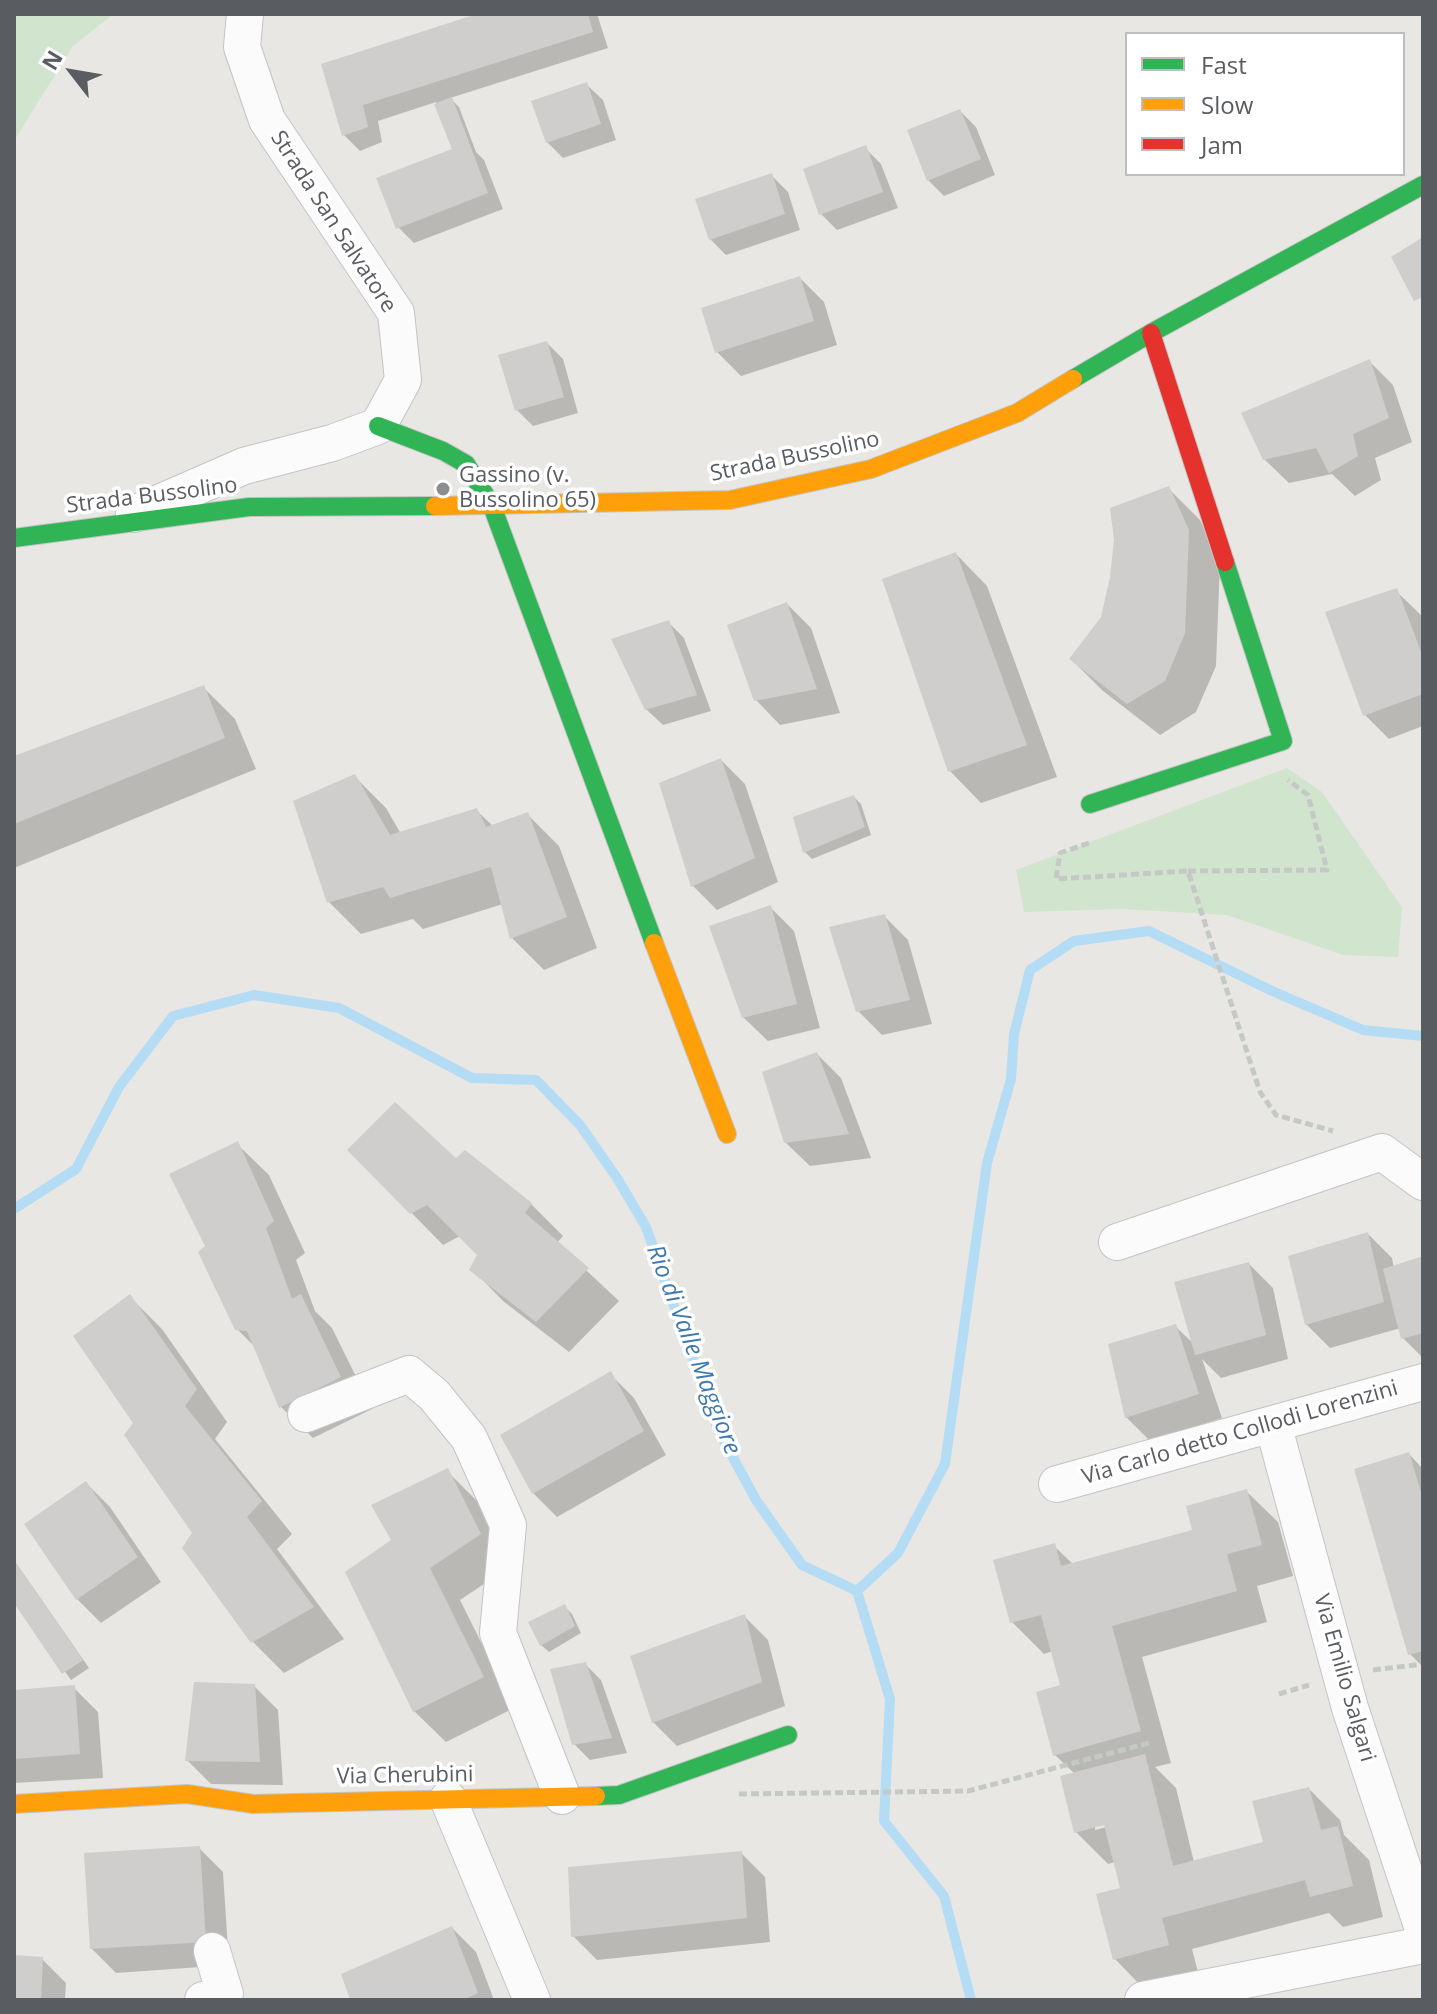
<!DOCTYPE html>
<html>
<head>
<meta charset="utf-8">
<style>
  body { margin:0 }
  #map { position:relative; width:1437px; height:2014px; overflow:hidden; background:#e8e7e3; font-family:"Open Sans",sans-serif }
  canvas { display:block }
  .frame { position:absolute; inset:0; border:16px solid #595c61; pointer-events:none }
  .legend { position:absolute; left:1125px; top:32px; width:280px; height:144px; box-sizing:border-box; background:#fff; border:2px solid #bdbec0; margin:0; padding:10px 14px; list-style:none; font-size:24px; color:#595c61 }
  .legend li { display:flex; align-items:center; gap:16px; height:40px }
  .legend b { width:40px; border:2px solid #bdbec0 }
  .north { position:absolute; left:32px; top:32px; width:80px; height:80px; -webkit-text-stroke:6px #fff; paint-order:stroke; rotate:301deg; font-size:22px; font-weight:700; line-height:32px; text-align:center; color:#595c61 }
  .north::after { content:''; display:block; margin:auto; width:28px; height:36px; background:#595c61; clip-path:polygon(50% 0,100% 100%,50% 72%,0 100%) }
</style>
</head>
<body>
<div id="map">
<canvas width="1437" height="2014"></canvas>
<div class="frame"></div>
<ul class="legend">
<li><b style="height:10px;background:#30b455"></b>Fast</li>
<li><b style="height:10px;background:#ff9f0a"></b>Slow</li>
<li><b style="height:10px;background:#e5322d"></b>Jam</li>
</ul>
<div class="north">N</div>
</div>
<script>
const ctx = document.querySelector('canvas').getContext('2d');
ctx.lineJoin = 'round';
function paint(path, color) { ctx.fillStyle = color; ctx.fill(path, 'evenodd'); }
function strokePath(path, color, width, dash) { ctx.strokeStyle = color; ctx.lineWidth = width; ctx.lineCap = dash ? 'butt' : 'round'; ctx.setLineDash(dash || []); ctx.stroke(path); }
function write(font, color, halo, rows, align = 'center') {
  ctx.font = font + ' "Open Sans",sans-serif'; ctx.lineWidth = 7; ctx.setLineDash([]); ctx.textBaseline = 'middle'; ctx.strokeStyle = halo; ctx.fillStyle = color; for (const [text, x, y, turn = 0] of rows) {
    ctx.save(); ctx.translate(x, y); ctx.rotate((+turn || 0) * Math.PI / 180); ctx.textAlign = isNaN(turn) ? turn : align; if (halo) ctx.strokeText(text, 0, 0); ctx.fillText(text, 0, 0); ctx.restore();
  }
}
paint(new Path2D(`
  M14 14H111V16L73 46 14 141Z
  M1287 768 1322 792 1402 907 1398 957 1343 955 1227 915 1122 909 1024 912 1016 870Z`), '#d1e5ce');
paint(new Path2D(`
  M484 14H597L608 48 450 98 459 107 476 152 484 160 503 209 414 243 398 227 455 149 436 102 378 121 382 142 360 151 344 135 323 65Z
  M587 85 603 100 616 140 563 158 547 142Z
  M960 111 976 127 995 175 944 196 928 180Z
  M865 148 881 164 898 208 837 230 821 214 805 170Z
  M772 176 788 192 800 230 726 255 710 239Z
  M800 278 824 302 837 345 741 376 717 352Z
  M547 343 563 359 578 413 533 426 517 410Z
  M1369 361 1393 385 1412 442 1375 458 1381 480 1355 496 1332 474 1289 483 1264 459Z
  M1169 489 1200 520 1220 563 1216 666 1196 712 1160 735 1103 691 1071 659 1103 618Z
  M956 554 987 586 1057 777 981 803 950 771Z
  M1396 591 1421 615 1423 621V726L1389 739 1365 715Z
  M787 604 811 628 840 713 780 725 756 700Z
  M668 622 684 638 711 711 663 725 646 709Z
  M204 688 235 719 256 769 14 868V758Z
  M721 760 745 784 778 882 717 910 693 886 661 784Z
  M355 777 386 808 401 834 476 810 493 826 527 814 559 846 597 948 544 970 512 938 503 904 423 929 413 919 361 934 329 902Z
  M854 797 861 804 871 835 812 859 805 852Z
  M770 907 794 931 820 1028 768 1041 743 1017Z
  M884 916 908 940 932 1024 882 1035 858 1011Z
  M817 1054 841 1078 871 1158 810 1166 785 1142Z
  M237 1144 269 1175 305 1253 296 1260 315 1311 332 1328 372 1409 313 1438 281 1407 257 1349 237 1329 208 1246Z
  M350 1150 456 1161 531 1204 563 1236 557 1243 619 1301 569 1352 503 1301 472 1269 479 1255 460 1236 443 1245Z
  M1368 1234 1392 1258 1394 1268 1423 1258V1358L1403 1338 1401 1328 1330 1348 1306 1324Z
  M1249 1264 1273 1288 1288 1359 1221 1378 1202 1359 1222 1418 1150 1441 1126 1417 1175 1326 1195 1345Z
  M130 1297 162 1329 227 1422 215 1439 292 1534 277 1549 344 1639 284 1673 252 1641 195 1533Z
  M610 1374 634 1398 666 1455 557 1517 533 1493Z
  M1409 1454 1423 1469V1667L1410 1654Z
  M447 1471 479 1503 511 1566 460 1600 514 1708 446 1742 414 1711 393 1541Z
  M86 1483 110 1507 161 1582 101 1623 77 1599Z
  M1246 1491 1278 1522 1293 1576 1257 1586 1267 1622 1142 1657 1171 1763 1155 1767 1176 1788 1194 1862 1265 1844 1309 1789 1340 1820 1344 1835 1369 1860 1383 1917 1343 1927 1329 1913 1192 1949 1199 1976 1146 1991 1115 1959 1122 1890 1115 1862 1108 1864 1076 1832 1075 1774 1055 1755 1062 1687 1053 1651 1044 1654 1012 1622 1054 1546 1074 1565 1195 1531ZM1113 1821 1114 1825 1095 1830V1825Z
  M14 1560 89 1668 71 1680 14 1600Z
  M565 1607 572 1614 581 1633 549 1652 541 1645Z
  M744 1616 768 1640 785 1706 677 1746 653 1722Z
  M585 1664 601 1680 627 1753 590 1760 574 1744Z
  M254 1686 278 1710 283 1785 211 1784 187 1760Z
  M74 1688 98 1712 103 1778 14 1783V1692Z
  M199 1848 223 1872 229 1965 116 1973 92 1949Z
  M741 1853 765 1877 770 1942 597 1960 573 1936Z
  M452 1928 476 1952 494 2000H352Z
  M14 1957 42 1959 66 1983 65 2000H14Z`), '#0003');
strokePath(new Path2D(`
  M14 1209 76 1169 119 1087 173 1016 254 995 339 1008 472 1078 536 1080 580 1125 617 1178 646 1227 718 1430 756 1500 802 1565 857 1591 898 1553 945 1464 987 1163 1011 1079 1014 1034 1030 970 1074 941 1149 931 1272 991 1363 1030 1423 1036
  M857 1591 890 1699 884 1821 944 1896 971 2000`), '#b4dcf5', 10);
paint(new Path2D(`
  M477 14H588L593 32 363 105 368 127 342 136 321 64Z
  M587 82 601 124 546 143 531 101Z
  M452 97 488 193 396 229 376 178 452 149 434 104Z
  M960 109 981 159 927 181 907 130Z
  M866 145 883 192 819 215 803 169Z
  M772 173 785 214 709 240 695 199Z
  M1423 237V297L1414 301 1391 257Z
  M800 276 814 321 715 353 701 308Z
  M547 341 564 397 515 411 498 355Z
  M1370 359 1389 418 1353 434 1358 456 1329 473 1316 448 1263 460 1241 413Z
  M1169 486 1189 530 1185 633 1165 681 1127 704 1069 659 1101 617 1110 577 1114 540 1110 508Z
  M956 552 1027 745 948 772 882 579Z
  M1397 588 1423 657V694L1363 716 1325 612Z
  M787 602 817 689 754 701 727 625Z
  M669 620 697 695 645 710 611 639Z
  M204 685 225 738 14 824V756Z
  M721 758 755 858 691 887 659 783Z
  M355 774 390 835 477 808 486 827 528 812 567 917 510 939 491 867 390 898 383 887 327 903 293 801Z
  M854 795 865 827 803 853 793 817Z
  M771 905 797 1004 742 1018 709 926Z
  M885 914 910 1000 856 1012 829 927Z
  M817 1052 849 1134 784 1143 762 1072Z
  M395 1102 456 1158 465 1150 532 1203 525 1213 589 1268 536 1322 469 1270 477 1255 427 1205 410 1214 347 1150Z
  M238 1141 274 1221 266 1228 292 1299 301 1294 341 1377 279 1408 247 1331 235 1330 198 1252 205 1246 169 1174Z
  M1368 1232 1384 1302 1305 1325 1288 1256Z
  M1423 1256V1333L1401 1339 1383 1269Z
  M1249 1262 1266 1335 1195 1355 1174 1282Z
  M130 1294 197 1389 185 1406 262 1501 247 1517 314 1607 251 1643 182 1548 192 1533 124 1435 133 1423 73 1336Z
  M1176 1324 1199 1394 1125 1418 1108 1344Z
  M611 1371 644 1431 532 1494 500 1435Z
  M1409 1452 1423 1499V1651L1408 1655 1354 1469Z
  M448 1468 481 1534 430 1568 484 1677 413 1712 345 1572 391 1540 371 1505Z
  M86 1481 138 1557 76 1600 24 1524Z
  M1247 1489 1262 1545 1227 1554 1237 1591 1112 1626 1141 1731 1053 1756 1036 1692 1060 1685 1041 1615 1010 1623 993 1560 1055 1543 1061 1566 1192 1530 1186 1506Z
  M14 1560 83 1660 62 1674 14 1603Z
  M565 1604 575 1626 540 1646 528 1622Z
  M745 1614 762 1682 652 1723 630 1656Z
  M586 1662 612 1738 572 1745 550 1669Z
  M194 1682 255 1684 260 1762 185 1761Z
  M75 1685 80 1754 14 1759V1690Z
  M1145 1754 1173 1866 1263 1842 1252 1801 1309 1787 1321 1830 1338 1826 1353 1886 1310 1897 1305 1880 1162 1918 1169 1945 1113 1960 1096 1894 1120 1888 1104 1825 1074 1833 1060 1776Z
  M200 1846 206 1942 90 1949 84 1853Z
  M742 1851 747 1918 571 1937 568 1867Z
  M452 1926 478 1993 463 2000H350L341 1974Z
  M14 1955 43 1957 41 2000H14Z`), '#cfcecc');
const street = new Path2D(`
  M134 514 244 466 332 443 378 426 403 380 396 313 267 120 242 47 245 14
  M1117 1242 1382 1152 1423 1182
  M306 1414 409 1374 434 1395 469 1438 508 1525 498 1633 562 1796
  M1273 1424 1350 1708 1423 1929
  M1057 1484 1423 1382
  M448 1799 532 2000
  M203 2000 225 1994 212 1951
  M1143 2000 1423 1945`);
const fast = new Path2D(`
  M1073 379 1151 333 1423 185
  M378 426 443 451 466 464 492 506 654 943
  M14 538 249 507 435 506
  M1090 804 1283 741 1225 562
  M596 1796 619 1795 788 1735`);
const slow = new Path2D(`
  M435 506 730 500 871 469 1017 413 1073 379
  M654 943 727 1134
  M14 1804 187 1794 253 1804 596 1796`);
const jam = new Path2D(`
  M1151 333 1225 562`);
strokePath(street, '#c4c4c4', 38);
strokePath(fast, '#c4c4c4', 20);
strokePath(slow, '#c4c4c4', 20);
strokePath(jam, '#c4c4c4', 20);
strokePath(new Path2D(`
  M1089 843 1060 853 1056 879 1188 871 1260 1092 1276 1115 1333 1131
  M1188 871 1327 870 1308 795 1288 780
  M1373 1670 1423 1664
  M1279 1694 1309 1685
  M739 1794 968 1791 1149 1743`), '#c4c9c6', 5, [8, 4]);
strokePath(street, '#fcfbfb', 36);
strokePath(fast, '#30b455', 18);
strokePath(slow, '#ff9f0a', 18);
strokePath(jam, '#e5322d', 18);
for (const [x, y, r, color] of [
  [443,489,8,"#8b8d8e"]
]) { const dot = new Path2D(); dot.arc(x, y, r, 0, 2 * Math.PI); ctx.fillStyle = color; ctx.fill(dot); strokePath(dot, '#fff', 3); }
write('22px', '#595c61', '#fff', [
  ["Strada San Salvatore",333,222,57],
  ["Strada Bussolino",795,457,-12],
  ["Strada Bussolino",152,496,-7],
  ["Via Carlo detto Collodi Lorenzini",1240,1433,-16],
  ["Via Emilio Salgari",1344,1678,74],
  ["Via Cherubini",405,1776,-1]
]);
write('22px', '#595c61', '#fff', [
  ["Gassino (v.",459,476],
  ["Bussolino 65)",459,501]
], 'left');
write('italic 24px', '#3d79ae', '#fff', [
  ["Rio di Valle Maggiore",693,1350,69]
]);
</script>
</body>
</html>
